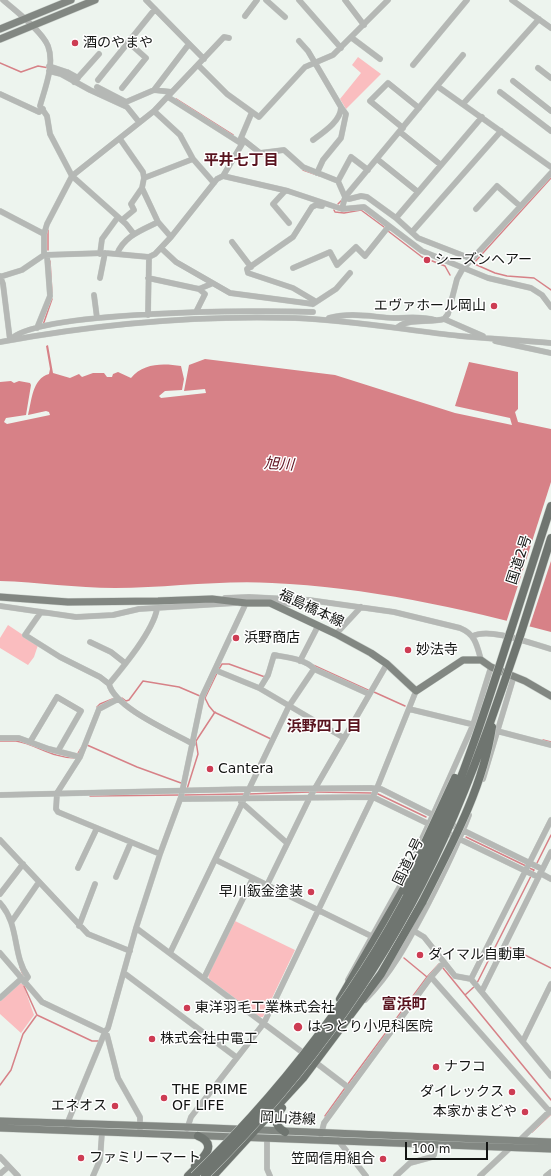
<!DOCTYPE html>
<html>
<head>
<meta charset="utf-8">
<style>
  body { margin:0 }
  #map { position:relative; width:551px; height:1176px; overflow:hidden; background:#edf4ee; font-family:"DejaVu Sans",sans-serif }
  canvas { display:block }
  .scale { position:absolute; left:405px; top:1142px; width:83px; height:18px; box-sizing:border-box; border:2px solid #131513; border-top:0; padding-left:5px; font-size:12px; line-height:14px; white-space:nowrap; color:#131513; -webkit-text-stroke:3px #fff; paint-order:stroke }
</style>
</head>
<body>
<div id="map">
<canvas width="551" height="1176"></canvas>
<div class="scale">100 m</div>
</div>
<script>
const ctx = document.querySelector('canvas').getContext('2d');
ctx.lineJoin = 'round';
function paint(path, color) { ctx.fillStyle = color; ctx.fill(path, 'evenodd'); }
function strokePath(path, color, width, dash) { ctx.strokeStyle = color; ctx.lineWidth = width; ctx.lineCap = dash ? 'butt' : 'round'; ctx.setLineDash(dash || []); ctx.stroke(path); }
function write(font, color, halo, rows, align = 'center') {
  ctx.font = font + ' "DejaVu Sans","Noto Sans JP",sans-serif'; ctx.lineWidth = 3; ctx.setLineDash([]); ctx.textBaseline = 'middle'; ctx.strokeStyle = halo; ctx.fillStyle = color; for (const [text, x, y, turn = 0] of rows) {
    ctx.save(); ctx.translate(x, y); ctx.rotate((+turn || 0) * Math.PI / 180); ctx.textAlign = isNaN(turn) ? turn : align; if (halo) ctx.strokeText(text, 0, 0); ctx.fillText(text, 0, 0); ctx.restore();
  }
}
paint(new Path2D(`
  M358 57 381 74 346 109 340 99 361 73 352 65Z
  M8 625 38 645 34 657 28 665 0 648V638Z
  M235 921 295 950 263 1017H260L209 979 208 975Z
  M20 983 23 984 34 1015 21 1033 0 1014V1001Z`), '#fabdbf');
paint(new Path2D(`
  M48 345 53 373 70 378 79 374 82 377 93 373H104L107 377H112L113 374 118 372 131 378C143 363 163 363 181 366L184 379 182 390 165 391 159 396 161 398 206 393 205 389 184 391 189 365 205 359 335 375 455 413 512 425 510 418 455 406 469 362 518 372V409L515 412 518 422 551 429V632C460 608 366 587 272 583 219 580 167 588 115 588 76 588 38 582 0 581V382L11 381 14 383 19 381 30 383 31 385 26 415 6 418 4 422 7 424 50 415 49 412 46 411 28 415C32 400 32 379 49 374L50 369 46 346Z`), '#d78187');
paint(new Path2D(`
  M551 482V561L529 628 506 623Z`), '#edf4ee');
strokePath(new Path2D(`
  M0 63 21 72 38 66 49 68
  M176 99 233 135
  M255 152 260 156 274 154
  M303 170 320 176
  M338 204 343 199
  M334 210 335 212 344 213 361 210 384 227
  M48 230V250
  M388 231 422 257 445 266 450 275
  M50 261 52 293
  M470 262 495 273 507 276 534 278 551 290
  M473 264 551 178
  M43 325 52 299
  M313 665 370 691
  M219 669 222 664H229L265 677
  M217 673 205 698 209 706 214 712 271 739
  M374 692 405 706
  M122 698 126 701 129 700 143 681 179 687 200 696
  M97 707 100 704 115 698
  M543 740 551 742
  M0 741C5 741 11 741 16 741 36 744 52 758 75 758
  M87 745 137 767 181 783
  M77 755 81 748
  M187 789 198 754 196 741 215 712
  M316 792 372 793
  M376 793 426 817
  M248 794 310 792
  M184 795 244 794
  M90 796 180 795
  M466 837 526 866
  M536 865 551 835
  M529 868 534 870 532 873
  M507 946 551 968
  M404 958 427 977 439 964
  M20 967 24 977
  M443 968 465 995
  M477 983 531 876
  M25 985 24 986 37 1015 92 1041H99
  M475 986 465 995 551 1100
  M348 1084 427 977
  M0 1085 11 1070 23 1034 36 1016
  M325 1116 345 1088
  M532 1132 551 1114`), '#d78187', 1.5);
const minor = new Path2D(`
  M3 0C15 10 42 31 48 46 55 64 45 88 40 106L47 116 50 134 72 176 126 224 134 234
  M146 0 204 59
  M266 0 285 17
  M299 0 341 48
  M345 0 364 25
  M512 0 551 28
  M245 16 257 0
  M352 38 380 59
  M299 41 308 51 341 107C341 121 324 132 313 140
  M198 65 227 94 252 112
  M413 65 467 0
  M49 66 67 72 78 78
  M538 68 551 78
  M49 71 61 74 90 90 127 107 139 122
  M98 80 155 9
  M513 81 551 111
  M74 82 99 54
  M437 86 463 55
  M97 87 126 102 154 90 172 92
  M122 88 146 58 128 42
  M154 90 189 44
  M500 92 551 131
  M0 94 39 112 43 109
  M168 97 242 144
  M463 104 539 19
  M154 111 180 135 193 159 214 183
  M403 128 370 101 388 83 419 108
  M400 132 441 165
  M241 138 260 153 284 150 303 167 338 181 345 197 349 199 361 196 367 197 396 218 418 238 472 259
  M120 139 143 172 144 178 142 188 158 222 171 237
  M377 159 418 192
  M317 173 323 160 341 138 346 114 341 107
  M223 176 288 191 342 209 364 207 422 251 488 278 531 288 542 295 551 307
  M144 178 193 159
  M338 181 351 157 368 170
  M285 191 273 204 289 223
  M342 209 345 197 437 86 551 167
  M476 209 497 186 520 206
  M0 211 44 234
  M396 218 482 117
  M122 220 134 210 131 204 142 188
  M412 232 501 131
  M232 242 251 267
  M161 248 176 262 230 293 313 304
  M100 254 102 239 118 217
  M117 254C124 236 142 230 158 222
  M44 255V234L47 224 72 176 154 111 224 37 229 38
  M293 268 330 252 337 265 356 247 365 256 389 226
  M0 276 3 284 10 340
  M0 277 22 270 44 255 105 253 149 257 155 254 171 237 217 179 223 176 242 144 241 138 252 112 259 117 305 67 333 55 388 0
  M100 278 105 253
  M148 278 199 289 211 284
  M94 295 97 318
  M315 301 293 288 248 273 247 269 293 237 312 207 316 205 322 206
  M313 304 336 289 350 273
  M196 312 205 294 199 289
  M148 315 149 257
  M329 318C351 312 372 317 394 318 408 318 422 316 435 320
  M444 319 483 336
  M398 327C410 318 430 323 444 319L448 314 457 279 462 270 551 173
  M37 328 50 296 47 256
  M10 340C36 310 265 310 313 312
  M495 341 551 353
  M0 342C97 324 196 315 295 318 351 320 405 330 460 336 491 339 521 340 551 343
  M225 598 249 597 309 600 394 612 460 628C475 634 477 645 481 660
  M273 603 292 604 303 602
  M0 606 76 617 113 615 139 609 236 603
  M157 609C153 631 124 666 109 684 115 708 172 732 193 744
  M41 612 25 635 60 657 100 677 109 684
  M336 634 361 607
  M473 636C490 627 532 644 551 649
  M90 642 111 652 125 663
  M300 661 318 626
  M215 670 259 688 344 738
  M260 688 268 675 274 655C285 657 306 659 314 669
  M118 699 99 709 80 757 57 793 56 809 58 812 160 854
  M409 709 475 725
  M493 730 551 745
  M0 738H19L49 749 80 757
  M30 742 57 697 81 711 58 751
  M483 779 514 676
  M0 795 249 789 371 788 381 789 439 818
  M181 799 373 797 435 827
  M241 802 287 843
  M448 823 542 869
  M443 831 538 877
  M0 840 88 934 130 951
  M216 860 371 936
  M78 868 97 828
  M540 873 551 879
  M116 877 131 842
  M267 885 310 797 387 664
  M0 894 23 864
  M0 903C20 925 12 955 28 977L24 982
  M12 921 39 882
  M79 926 95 884
  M136 928 302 1052
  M414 931 424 937 455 976 471 979 551 1076
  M0 953 42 1002 105 1032 107 1035 118 1078 140 1117V1134
  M170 953 289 706 314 669 369 694
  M124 973 236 1057
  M431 977 550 1112
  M204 978 253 878
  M471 979 551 820
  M348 980 400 886 433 815 473 725 491 667
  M482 991 551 852
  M0 998 21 979
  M365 1000C392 973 409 940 427 906 442 877 457 847 469 815
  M523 1041 551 984
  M315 1062 349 1088
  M187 1129 191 1117 264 1023 377 788 416 691
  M67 1131V1124L105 1032 108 1028 136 928 160 854 181 797 202 697 246 603
  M321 1135 324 1123 431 977 444 962
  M267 1138V1169L270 1176
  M338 1140 366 1176
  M519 1141 551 1110
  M0 1157 18 1176
  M0 1174 8 1167
  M93 1176 100 1160 102 1132
  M396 1176 410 1163 432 1157 434 1155 436 1144
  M480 1176 512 1146
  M546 1176 551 1172`);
const major = new Path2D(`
  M0 29 71 0
  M0 39 95 0
  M0 597 68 602 158 601 212 599 246 603H270L336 634 371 653 387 664 416 691 463 660H481L491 667 525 681 551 696
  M0 1121 187 1127 551 1142
  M0 1128 551 1149`);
const highway = new Path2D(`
  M510 633 551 506
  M520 636 551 538
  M340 999 403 890
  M282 1108C275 1117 273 1125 285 1132
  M195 1166C204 1157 218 1144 198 1136
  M188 1176 200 1164
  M213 1176 303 1078 381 974 423 901`);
strokePath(minor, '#cad0cb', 6);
strokePath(major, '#cad0cb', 8);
strokePath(highway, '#cad0cb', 9);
strokePath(minor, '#b5b8b5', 5.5);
strokePath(major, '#828782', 7);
strokePath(highway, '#6f7570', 8);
const highwayBridge = new Path2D(`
  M403 890 455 778
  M423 901C451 846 483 788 492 727
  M194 1176C296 1077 379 964 437 835 467 769 488 701 510 633
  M205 1176C304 1078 386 966 444 838 474 772 497 704 520 636`);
strokePath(highwayBridge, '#cad0cb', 9, []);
strokePath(highwayBridge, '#6f7570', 8);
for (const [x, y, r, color] of [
  [75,43,4,"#cd3c53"],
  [427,260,4,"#cd3c53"],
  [494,306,4,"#cd3c53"],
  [236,638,4,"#cd3c53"],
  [408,650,4,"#cd3c53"],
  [210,769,4,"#cd3c53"],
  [311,892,4,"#cd3c53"],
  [420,955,4,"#cd3c53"],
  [187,1008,4,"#cd3c53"],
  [298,1027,5,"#cd3c53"],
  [152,1039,4,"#cd3c53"],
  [436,1067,4,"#cd3c53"],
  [512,1092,4,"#cd3c53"],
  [164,1098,4,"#cd3c53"],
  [115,1106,4,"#cd3c53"],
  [525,1112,4,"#cd3c53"],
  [81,1158,4,"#cd3c53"],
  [383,1159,4,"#cd3c53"]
]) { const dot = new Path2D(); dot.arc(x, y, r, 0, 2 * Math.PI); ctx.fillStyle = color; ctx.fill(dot); strokePath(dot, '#fff', 1.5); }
write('14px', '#131513', '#fff', [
  ["酒のやまや",83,43],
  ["シーズンヘアー",435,260],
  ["エヴァホール岡山",486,306,"right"],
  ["浜野商店",244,638],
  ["妙法寺",416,650],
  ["Cantera",218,769],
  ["早川鈑金塗装",303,892,"right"],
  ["ダイマル自動車",428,955],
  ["東洋羽毛工業株式会社",195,1008],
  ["はっとり小児科医院",307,1027],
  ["株式会社中電工",160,1039],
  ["ナフコ",444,1067],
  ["THE PRIME",172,1090],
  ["OF LIFE",172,1106],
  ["ダイレックス",504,1092,"right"],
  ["エネオス",107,1106,"right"],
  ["本家かまどや",517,1112,"right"],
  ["ファミリーマート",89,1158],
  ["笠岡信用組合",375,1159,"right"]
], 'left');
write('14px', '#131513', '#fff', [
  ["国道2号",520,560,-72],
  ["福島橋本線",311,609,25],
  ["国道2号",409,862,-64],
  ["岡山港線",288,1119,3]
]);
write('bold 15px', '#58131e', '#fff', [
  ["平井七丁目",241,161],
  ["浜野四丁目",324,727],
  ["富浜町",404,1005]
]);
write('italic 15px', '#5e111f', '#fff', [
  ["旭川",279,465,3]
]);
</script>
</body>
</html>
